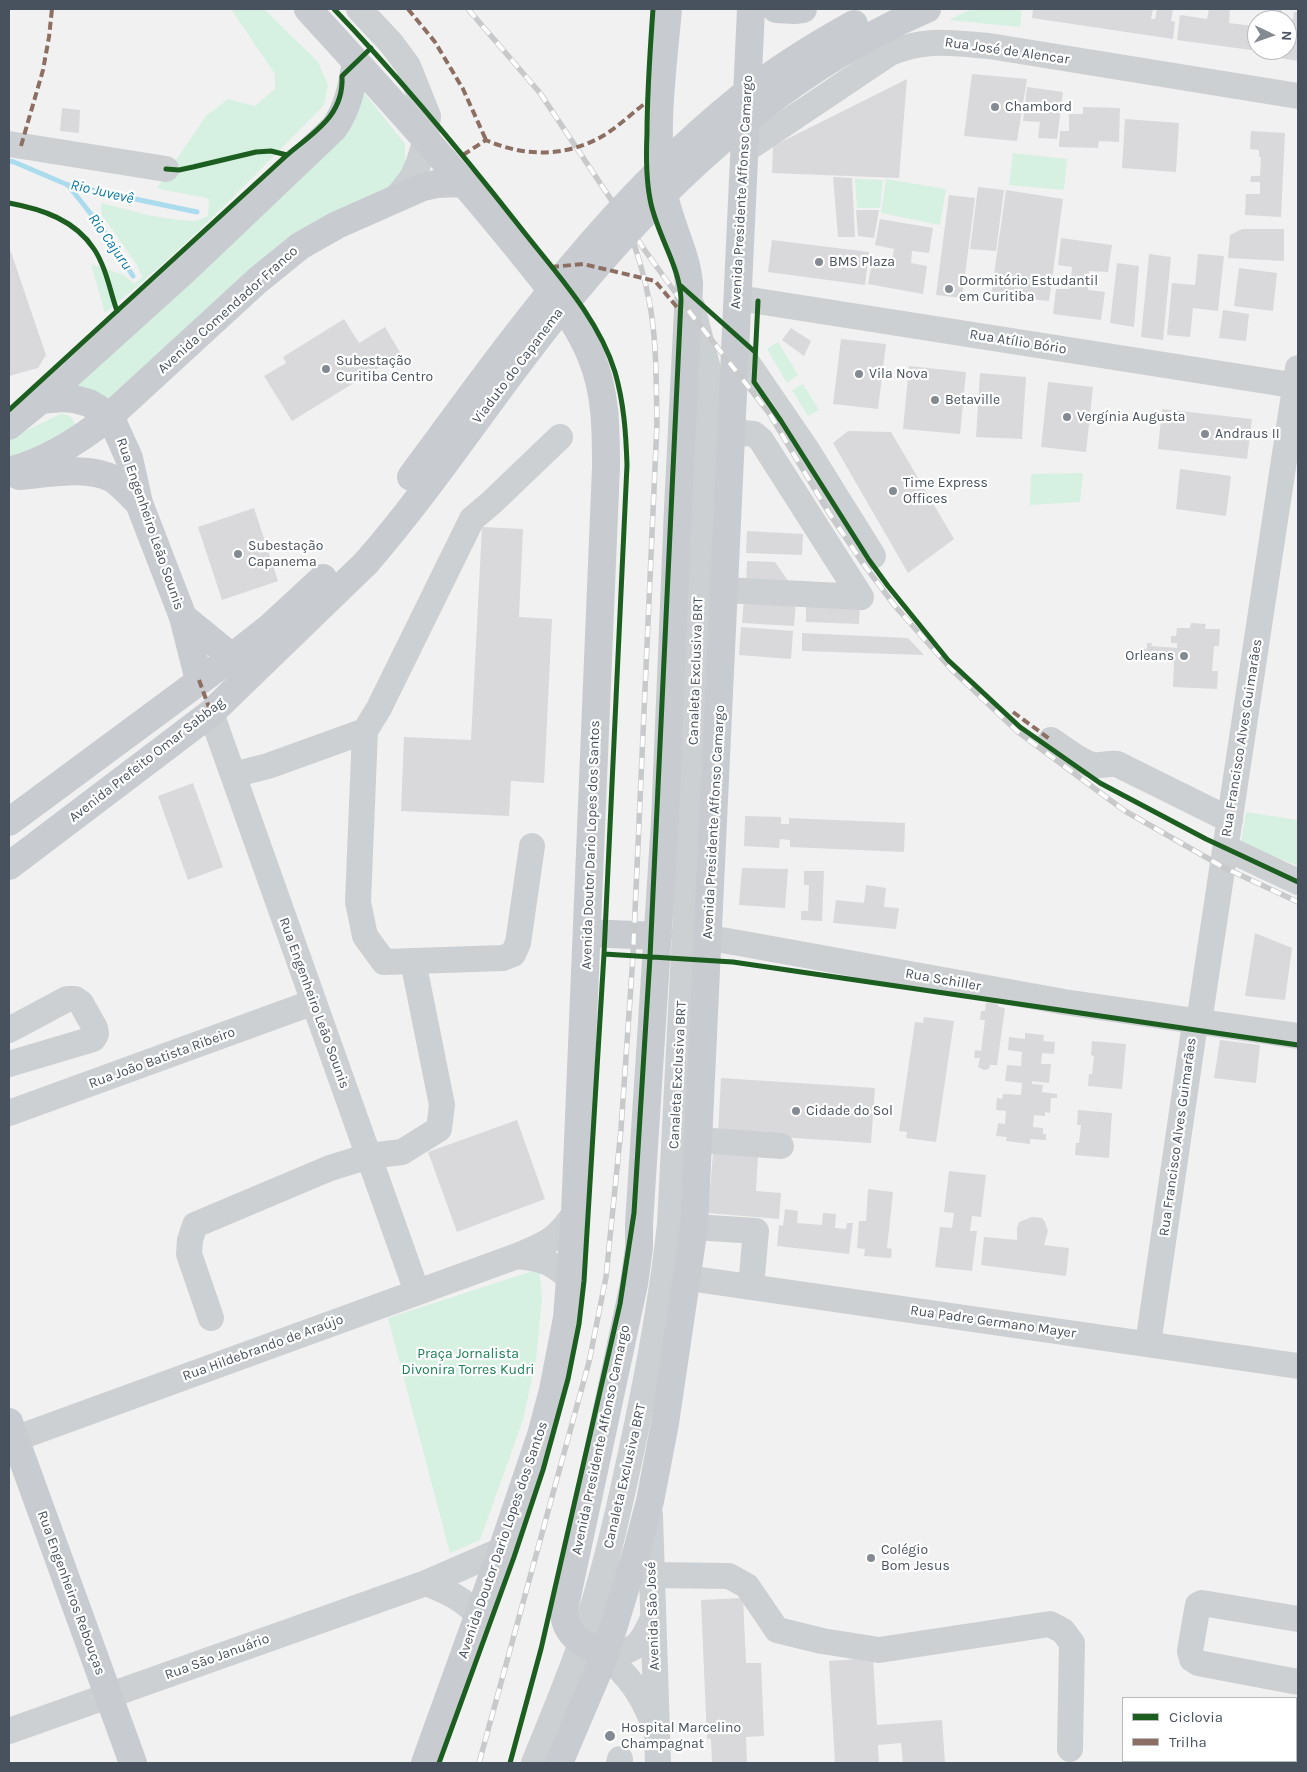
<!DOCTYPE html>
<html>
<head>
<meta charset="utf-8">
<style>
  body { margin:0 }
  #map { position:relative; width:1307px; height:1772px; overflow:hidden; background:#f2f1f1; font-family:Karla,sans-serif }
  canvas { display:block }
  .frame { position:absolute; inset:0; border:10px solid #48525e; pointer-events:none }
  .legend { position:absolute; left:1122px; top:1697px; width:175px; height:65px; box-sizing:border-box; background:#fff; border:1px solid #b6babf; margin:0; padding:6px 9px; list-style:none; font-size:15px; color:#48525e }
  .legend li { display:flex; align-items:center; gap:10px; height:25px }
  .legend b { width:25px; border:1px solid #b6babf }
  .north { position:absolute; left:1247px; top:10px; width:50px; height:50px; box-sizing:border-box; background:#fff; border:1px solid #b6babf; border-radius:50%; rotate:93deg; font-size:14px; font-weight:700; line-height:20px; text-align:center; color:#48525e }
  .north::after { content:''; display:block; margin:auto; width:18px; height:22px; background:#848a91; clip-path:polygon(50% 0,100% 100%,50% 72%,0 100%) }
</style>
</head>
<body>
<div id="map">
<canvas width="1307" height="1772"></canvas>
<div class="frame"></div>
<ul class="legend">
<li><b style="height:6px;background:#1b5e20"></b>Ciclovia</li>
<li><b style="height:6px;background:#8d6e63"></b>Trilha</li>
</ul>
<div class="north">N</div>
</div>
<script>
const ctx = document.querySelector('canvas').getContext('2d');
ctx.lineJoin = 'round';
function paint(path, color) { ctx.fillStyle = color; ctx.fill(path, 'evenodd'); }
function strokePath(path, color, width, dash) { ctx.strokeStyle = color; ctx.lineWidth = width; ctx.lineCap = dash ? 'butt' : 'round'; ctx.setLineDash(dash || []); ctx.stroke(path); }
function write(font, color, halo, rows, align = 'center') {
  ctx.font = font + ' Karla,sans-serif'; ctx.lineWidth = 4.5; ctx.setLineDash([]); ctx.textBaseline = 'middle'; ctx.strokeStyle = halo; ctx.fillStyle = color; for (const [text, x, y, turn = 0] of rows) {
    ctx.save(); ctx.translate(x, y); ctx.rotate((+turn || 0) * Math.PI / 180); ctx.textAlign = isNaN(turn) ? turn : align; if (halo) ctx.strokeText(text, 0, 0); ctx.fillText(text, 0, 0); ctx.restore();
  }
}
paint(new Path2D(`
  M231 9H264L318 62 328 85 324 105C253 177 184 250 105 313L91 264 124 275 134 284 142 277 137 265 102 215 101 203 152 216 180 220 196 221 208 216 209 199C192 194 174 193 157 188L206 116 228 99 255 106 275 89V74Z
  M971 9H1022L1020 27 949 20Z
  M364 93 405 144V167L394 184 108 404 68 388Z
  M1013 153 1067 159 1064 190 1009 185Z
  M855 179 883 180 880 208H857Z
  M886 179 946 189 940 225 881 213Z
  M778 342 798 375 787 383 767 349Z
  M803 384 819 410 808 416 792 390Z
  M60 414C69 414 74 418 76 428L9 463V439Z
  M1083 473 1080 502 1030 505 1031 474Z
  M1246 812 1298 820V866L1241 843Z
  M539 1269 542 1298 536 1359 523 1420 480 1540 450 1553 388 1318Z`), '#d6f0e2');
strokePath(new Path2D(`
  M9 161 14 162 68 185 197 212
  M68 185 102 228 133 276`), '#abdcee', 5);
paint(new Path2D(`
  M1033 9H1153L1151 19H1155L1157 9H1173L1171 21 1175 22 1173 39 1032 18Z
  M1209 9H1230L1229 23 1254 26 1251 50 1177 40 1180 15 1207 19Z
  M1274 9 1282 10 1281 20H1272Z
  M1294 12H1298V61L1279 58 1280 53 1264 51 1287 50V19L1293 20Z
  M972 74 1027 79 1017 141 964 136Z
  M907 79 899 178 772 173 773 146Z
  M1027 87 1063 92 1057 139 1038 138 1040 122 1023 121Z
  M1083 107 1120 108 1119 142 1099 141 1098 148 1059 147 1060 131H1069V114H1083Z
  M62 108 80 110 79 133 60 131Z
  M1125 119 1179 123 1176 172 1122 168Z
  M1251 131 1285 133 1281 217 1245 215 1246 194H1260V182H1250L1251 176H1260L1261 157H1259V150L1250 149Z
  M833 177 852 178 855 237H838Z
  M978 187 1004 190 996 251 970 249Z
  M1006 190 1063 199 1049 301 991 295Z
  M949 195 975 198 962 298 936 295Z
  M856 210H879L874 238 858 236Z
  M880 219 933 228 929 253 912 251 911 263 927 266 923 294 868 284 873 258 892 261 894 249 875 245Z
  M1242 229H1284V261L1228 258 1230 235Z
  M1061 238 1112 245 1108 272 1089 271 1088 290 1105 292 1101 320 1053 314 1056 289H1070L1072 267 1058 265Z
  M772 240 869 252 865 285 768 272Z
  M9 252H11L46 355 38 368 9 376Z
  M1149 254 1171 257 1163 340 1141 337Z
  M1198 254 1224 256 1218 311 1193 308 1190 337 1167 335 1172 283 1195 285Z
  M1117 263 1139 266 1134 327 1110 323Z
  M1239 268 1277 273 1273 311 1234 306Z
  M1223 310 1249 314 1246 341 1219 338Z
  M344 319 359 343 385 327 401 354 292 421 264 376 286 363 283 357Z
  M791 328 811 341 804 356 782 340Z
  M841 339 886 344 878 409 833 404Z
  M909 366 966 372 960 434 903 429Z
  M980 373 1026 377 1022 439 976 437Z
  M1048 382 1093 387 1086 452 1041 447Z
  M1162 409 1252 419 1247 459 1158 449Z
  M848 431 891 432 954 539 908 573 833 443Z
  M1180 469 1231 476 1226 516 1176 509Z
  M254 508 278 581 222 600 198 527Z
  M482 527 523 529 519 617 552 619 544 783 511 781 509 816 401 811 404 737 471 740Z
  M747 531 803 534 802 555 746 553Z
  M747 561 775 562 791 585 746 584Z
  M744 597 796 601 794 626 742 623Z
  M806 602 860 605 859 624 806 622Z
  M1191 623 1206 624 1205 629H1220L1219 646H1214L1212 671H1218L1217 689 1173 687 1174 662H1170V656L1138 655 1139 648 1147 649V643H1152L1151 646 1177 648V643H1171V636H1176L1177 628H1190Z
  M741 627 793 631 791 659 739 655Z
  M802 633 908 638 924 655 802 651Z
  M193 783 223 867 188 880 158 796Z
  M745 816 781 817V824H789V818L905 823 904 852 790 847V840L780 839 779 848 744 846Z
  M742 868 788 869 785 908 739 905Z
  M804 871H824L822 921 801 920V911H808L809 885H804Z
  M866 885 886 888 884 907 899 908 896 929 833 923 836 900 864 903Z
  M1255 933 1292 948 1285 1000 1245 996Z
  M995 1001 999 1007 1005 1008 997 1065H990L989 1069 984 1070 978 1067 980 1058H974L975 1050 981 1051 985 1020H980L981 1011H985L986 1003Z
  M924 1017 954 1021 936 1142 906 1138 907 1132 899 1131 915 1022 923 1023Z
  M1025 1033 1044 1035 1043 1041 1055 1042 1054 1054 1042 1053 1041 1064H1051L1049 1083 1032 1081V1084L1043 1085 1042 1092 1057 1094V1098H1051L1050 1113 1045 1112V1116L1034 1115 1033 1127 1043 1128V1134H1046V1140L1030 1139V1144L1006 1141 1007 1137 996 1136 998 1123 1005 1124 1006 1111 996 1110 997 1098 1002 1099 1003 1094 1021 1095 1022 1083 1005 1081 1007 1065 1021 1066 1022 1052 1008 1050 1009 1037 1025 1039Z
  M1220 1040 1260 1045 1256 1083 1214 1078Z
  M1092 1041 1126 1044 1122 1089 1088 1086 1089 1074H1092L1094 1056 1091 1055Z
  M721 1078 875 1088 871 1143 718 1133Z
  M1078 1110 1112 1113 1109 1158 1075 1155 1076 1143H1079L1081 1125H1077Z
  M517 1120 545 1199 457 1232 428 1152Z
  M713 1153 758 1156 756 1191 781 1193 779 1219 708 1213Z
  M949 1171 986 1175 981 1217 972 1216 970 1231H977L972 1271 935 1267 940 1227 952 1228 954 1213 944 1212Z
  M868 1189 893 1192 887 1248 892 1249 891 1258 864 1256 865 1249 857 1248 859 1221H866Z
  M785 1209 798 1211 797 1223 822 1225 823 1213 836 1214 835 1228 846 1229 847 1223H853L849 1254 777 1246 779 1225 783 1226Z
  M1032 1217 1042 1218 1045 1222 1048 1231 1044 1245 1069 1248 1066 1276 981 1265 984 1237 1017 1240V1228L1019 1222Z
  M743 1598 746 1663H761L764 1736 746 1737 747 1763H712L711 1739H707L701 1600Z
  M873 1658 877 1725 942 1720 945 1763H903L901 1743 878 1745 879 1763H835L829 1661Z`), '#d9d9db');
strokePath(new Path2D(`
  M359 9 391 43 408 66 428 116 426 139 419 162 412 178 397 197
  M9 144 166 169
  M744 151 890 53C926 38 951 43 989 46L1298 96
  M738 298 1298 386
  M736 346 805 447 873 556
  M724 590 861 597 761 440 754 434 732 432
  M211 713 417 1292
  M365 731 358 902 365 936 384 962 503 958 513 954 518 943 532 846
  M1051 740C1062 747 1080 762 1093 765 1101 766 1109 763 1117 764L1230 820
  M233 775 268 766 365 731 379 708 472 519 491 503 560 437
  M1226 848 1298 882
  M685 937 709 938 739 943 1064 1002 1298 1036
  M9 1030 67 999H75L81 1003 95 1028 96 1034 93 1039 9 1064
  M9 1113 314 1002
  M699 1140 781 1146
  M694 1227 756 1231 751 1287
  M517 1256C544 1260 549 1260 571 1279
  M688 1278 1298 1366
  M211 1318 189 1254 190 1240 195 1225 330 1168 369 1156 402 1152 439 1129 442 1105 413 961
  M1148 1344 1194 1030 1199 1022 1298 368
  M9 1441 517 1256C547 1243 556 1241 575 1213
  M650 1515 658 1763
  M652 1575 729 1576 747 1586 777 1630 822 1641 879 1650 1050 1624 1063 1631 1072 1643 1070 1749
  M426 1583C448 1592 462 1598 479 1616
  M1298 1619 1202 1603 1198 1605 1197 1610 1190 1651 1192 1659 1198 1663 1298 1682
  M605 1655C629 1677 640 1691 652 1720
  M605 1655C636 1651 640 1647 653 1618
  M9 1731 426 1583 502 1550
  M534 1763C550 1723 567 1684 581 1643 603 1580 618 1514 632 1448 648 1374 662 1299 670 1224L686 913 708 369 692 306
  M619 1763 620 1759`), '#cdd0d2', 26);
strokePath(new Path2D(`
  M308 9C377 85 447 161 512 241 541 277 574 314 591 356 606 392 606 429 606 467L575 1213 567 1318 553 1390 541 1435 502 1550 425 1763
  M776 9 794 10 803 9
  M41 400 63 398 74 399 89 403 110 416 129 458 139 503 183 617 199 680
  M9 426 41 400 186 269 334 128C348 108 352 86 356 62
  M9 471C46 462 80 440 110 416L258 280 300 246 337 225 423 187 436 184 465 183
  M19 476C47 474 87 465 113 479 122 485 131 495 139 503
  M183 617 232 657
  M9 822 232 657 270 627 323 578
  M9 866 211 713 366 563
  M587 933 658 936
  M9 1422 133 1763
  M605 1655C585 1644 564 1637 564 1610L634 1284 639 1248V1224L665 821 678 508 688 310C688 301 689 292 689 283 686 250 666 218 662 184 654 127 663 66 668 9
  M559 1763 605 1655 638 1547 650 1501 665 1423 694 1227 751 9`), '#c8ccd0', 28);
const rail = new Path2D(`
  M468 9 540 93 646 252 688 310 769 413 829 513 862 562 895 606 951 669 1018 732 1125 811 1223 867 1298 902
  M479 1763 589 1362 606 1277 621 1129 633 956 657 423C656 382 657 340 649 300 644 273 635 245 625 219`);
strokePath(rail, '#c8c9cb', 5.5);
strokePath(rail, '#fff', 4, [11]);
strokePath(new Path2D(`
  M411 477C510 342 608 204 740 98 776 70 814 46 854 24
  M366 563C433 486 488 400 551 321 653 193 775 74 927 9`), '#c8ccd0', 28);
strokePath(new Path2D(`
  M408 9 435 42 463 89 486 140
  M21 146 43 70 49 37 52 9
  M463 155 486 140C524 157 565 157 601 137 617 128 632 113 647 102
  M551 267 583 264 655 281 681 312
  M199 680 211 713
  M1013 712 1051 740`), '#8d6e63', 4, [8, 4]);
strokePath(new Path2D(`
  M334 9C400 78 461 152 520 227 555 272 598 317 615 372 624 403 626 434 627 465L604 954 584 1281 579 1324 568 1379 543 1470 514 1557 439 1763
  M166 169 179 170 193 167 256 152 271 151 287 155
  M9 203C42 209 75 220 94 249 106 267 110 291 117 311
  M681 286 755 352
  M758 301 754 382 781 421 869 560 888 586 948 660 1020 727 1100 783 1206 839 1298 882
  M9 410 287 155C314 132 344 116 342 76L371 48
  M604 954 733 962 1298 1045
  M510 1763 541 1649 620 1304 634 1213 650 957 681 300C680 265 656 234 650 199 646 178 646 156 647 134 647 92 650 51 653 9`), '#1b5e20', 5);
for (const [x, y, r, color] of [
  [995,107,5,"#848a91"],
  [819,262,5,"#848a91"],
  [949,289,5,"#848a91"],
  [326,369,5,"#848a91"],
  [859,374,5,"#848a91"],
  [935,400,5,"#848a91"],
  [1067,417,5,"#848a91"],
  [1205,434,5,"#848a91"],
  [893,491,5,"#848a91"],
  [238,554,5,"#848a91"],
  [1184,656,5,"#848a91"],
  [796,1111,5,"#848a91"],
  [871,1558,5,"#848a91"],
  [610,1736,6,"#848a91"]
]) { const dot = new Path2D(); dot.arc(x, y, r, 0, 2 * Math.PI); ctx.fillStyle = color; ctx.fill(dot); strokePath(dot, '#fff', 2); }
write('14px', '#48525e', '#fff', [
  ["Rua José de Alencar",1007,51,8],
  ["Avenida Presidente Affonso Camargo",742,192,-87],
  ["Avenida Comendador Franco",228,310,-42],
  ["Rua Atílio Bório",1018,342,9],
  ["Viaduto do Capanema",518,366,-53],
  ["Rua Engenheiro Leão Sounis",150,524,71],
  ["Canaleta Exclusiva BRT",696,671,-88],
  ["Rua Francisco Alves Guimarães",1242,738,-81],
  ["Avenida Prefeito Omar Sabbag",147,760,-38],
  ["Avenida Presidente Affonso Camargo",714,822,-87],
  ["Avenida Doutor Dario Lopes dos Santos",591,845,-88],
  ["Rua Schiller",943,980,10],
  ["Rua Engenheiro Leão Sounis",314,1003,70],
  ["Rua João Batista Ribeiro",162,1058,-20],
  ["Canaleta Exclusiva BRT",678,1075,-87],
  ["Rua Francisco Alves Guimarães",1178,1137,-82],
  ["Rua Padre Germano Mayer",993,1322,8],
  ["Rua Hildebrando de Araújo",263,1348,-20],
  ["Avenida Presidente Affonso Camargo",601,1440,-78],
  ["Canaleta Exclusiva BRT",625,1476,-77],
  ["Avenida Doutor Dario Lopes dos Santos",503,1540,-71],
  ["Rua Engenheiros Rebouças",71,1593,70],
  ["Avenida São José",653,1616,-92],
  ["Rua São Januário",217,1657,-20]
]);
write('14px', '#48525e', '#fff', [
  ["Chambord",1005,107],
  ["BMS Plaza",829,262],
  ["Dormitório Estudantil",959,281],
  ["em Curitiba",959,297],
  ["Subestação",336,361],
  ["Curitiba Centro",336,377],
  ["Vila Nova",869,374],
  ["Betaville",945,400],
  ["Vergínia Augusta",1077,417],
  ["Andraus II",1215,434],
  ["Time Express",903,483],
  ["Offices",903,499],
  ["Subestação",248,546],
  ["Capanema",248,562],
  ["Orleans",1174,656,"right"],
  ["Cidade do Sol",806,1111],
  ["Colégio",881,1550],
  ["Bom Jesus",881,1566],
  ["Hospital Marcelino",621,1728],
  ["Champagnat",621,1744]
], 'left');
write('14px', '#178153', '#fff', [
  ["Praça Jornalista",468,1354],
  ["Divonira Torres Kudri",468,1370]
]);
write('italic 15px', '#0c7ba5', '#fff', [
  ["Rio Juvevê",102,192,13],
  ["Rio Cajuru",110,242,55]
]);
</script>
</body>
</html>
